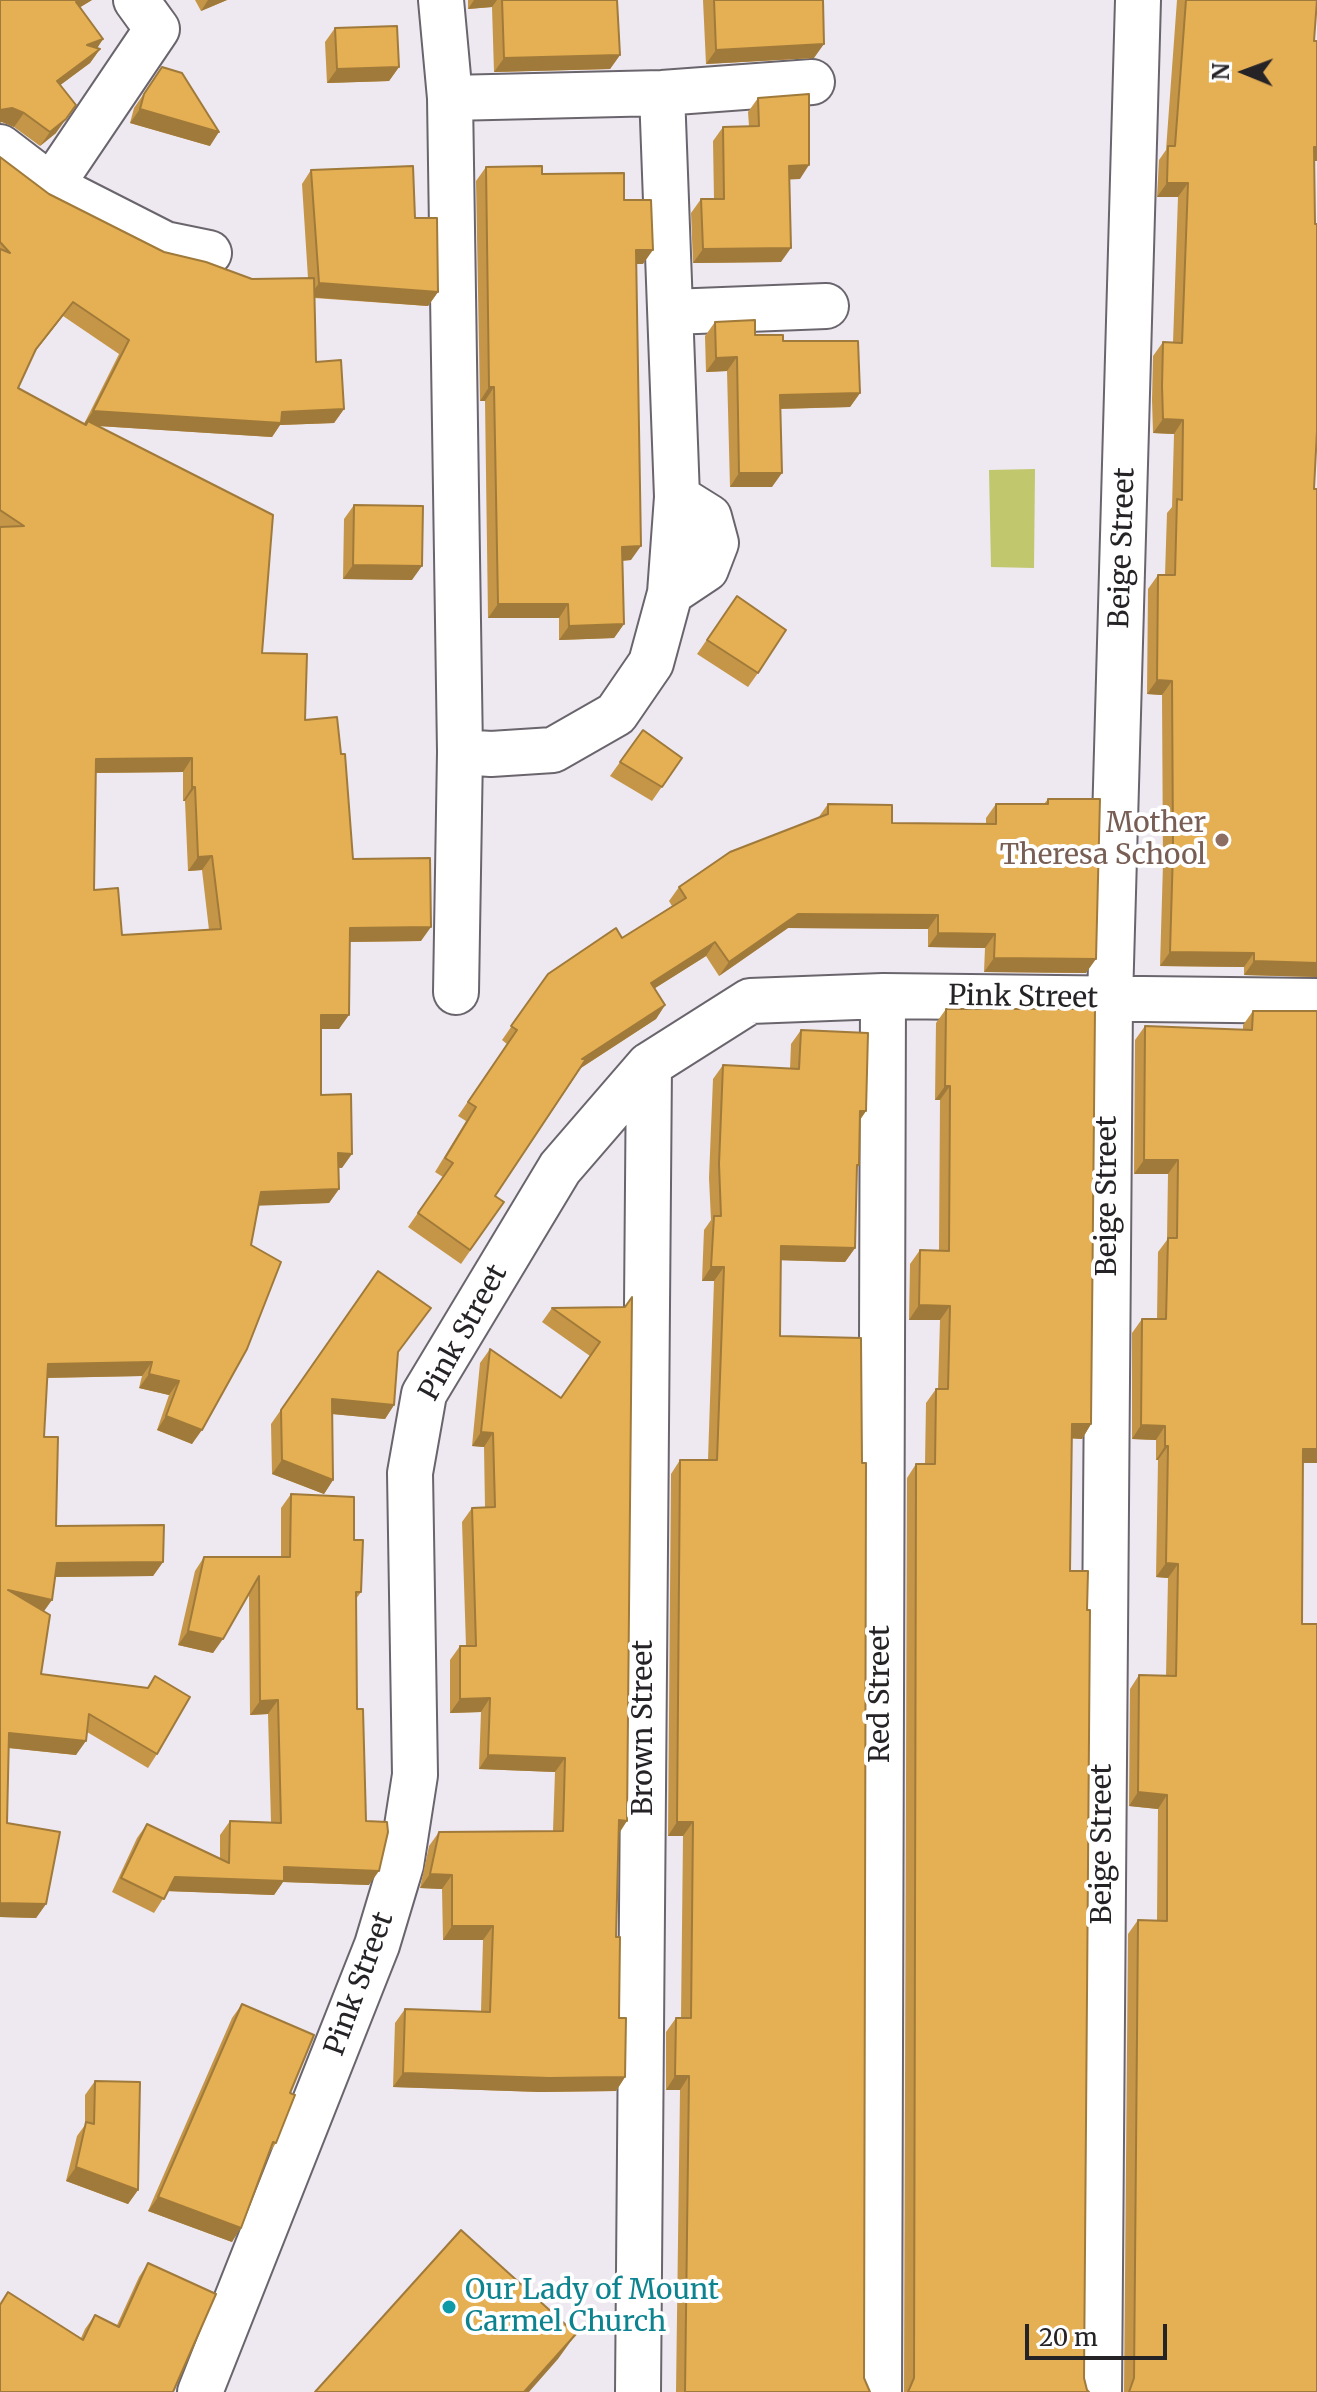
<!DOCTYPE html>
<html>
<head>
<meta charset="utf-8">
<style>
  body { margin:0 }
  #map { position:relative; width:1317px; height:2392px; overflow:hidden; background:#eee8f1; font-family:Merriweather,serif }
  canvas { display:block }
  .north { position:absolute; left:1205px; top:32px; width:80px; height:80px; -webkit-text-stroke:6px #fff; paint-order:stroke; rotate:271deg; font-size:22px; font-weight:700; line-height:32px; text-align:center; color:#262327 }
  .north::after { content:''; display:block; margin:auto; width:28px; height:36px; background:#262327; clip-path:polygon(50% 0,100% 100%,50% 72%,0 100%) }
  .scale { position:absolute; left:1025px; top:2324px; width:142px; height:36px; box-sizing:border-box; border:4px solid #262327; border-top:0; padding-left:10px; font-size:24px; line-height:28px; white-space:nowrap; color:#262327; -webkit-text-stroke:6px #fff; paint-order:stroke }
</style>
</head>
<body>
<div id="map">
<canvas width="1317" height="2392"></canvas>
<div class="north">N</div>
<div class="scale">20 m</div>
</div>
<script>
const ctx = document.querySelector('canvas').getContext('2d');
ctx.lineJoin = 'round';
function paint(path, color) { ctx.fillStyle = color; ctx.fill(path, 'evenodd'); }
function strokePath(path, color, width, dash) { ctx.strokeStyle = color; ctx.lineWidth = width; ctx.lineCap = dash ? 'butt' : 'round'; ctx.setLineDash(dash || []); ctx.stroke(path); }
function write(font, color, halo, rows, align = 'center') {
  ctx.font = font + ' Merriweather,serif'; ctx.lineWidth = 8; ctx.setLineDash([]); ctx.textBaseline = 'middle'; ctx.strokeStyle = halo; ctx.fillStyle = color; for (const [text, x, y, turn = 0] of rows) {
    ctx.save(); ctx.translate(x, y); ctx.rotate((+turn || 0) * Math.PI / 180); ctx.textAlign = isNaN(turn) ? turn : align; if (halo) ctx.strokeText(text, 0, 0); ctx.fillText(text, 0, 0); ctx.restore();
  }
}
paint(new Path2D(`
  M1035 469 1034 568 991 567 989 470Z`), '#c0c76c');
const minor = new Path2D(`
  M441 0 450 98 460 752 456 992
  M450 98 662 93 812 82
  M0 147 51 186 157 29 136 0
  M51 186 165 244 209 253
  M671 312 826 306
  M670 593 706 569 716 543 709 517 677 497
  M460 752 491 754 553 750 616 714 651 663 670 593 677 497 662 93
  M200 2392 377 1945 401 1865 415 1775 410 1473 424 1394 560 1168 649 1065 750 1001 883 996 1317 1001
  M638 2392 649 1065
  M879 2392 883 996
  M1099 2392 1110 1000 1138 0`);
strokePath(minor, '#6a656d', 48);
strokePath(minor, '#fff', 44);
paint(new Path2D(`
  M0 0H92L80 7 103 39 97 48 100 49 90 63 60 85 56 133 40 146 14 127 2 122Z
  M195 0H227L201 11Z
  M468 0H617L620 55 610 69 494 72 492 7 468 9Z
  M703 0H823L814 58 706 64Z
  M1177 0H1317L1314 41H1317V161H1314V489L1317 977 1244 975V967L1160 966 1163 864 1162 695 1147 694 1148 589 1158 575H1165L1167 513 1172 507 1174 434 1153 433 1152 400 1153 356 1163 342 1173 343 1178 197H1157L1159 160 1166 150Z
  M335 28 399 67 389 81 327 83 325 42Z
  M162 67 210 146 130 123 134 108Z
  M758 98 800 179H790L781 262 693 263 691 213 701 199H714L713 141 723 127 749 126 748 112Z
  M0 157 49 194 164 252 252 279 308 278 302 184 311 170 415 218 438 292 428 306 314 298 316 362 344 409 334 423 280 425 272 437 98 426 262 653 305 720 353 859 421 941 350 942 339 1029H321V1095L342 1168 338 1167 339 1189 329 1203 258 1205 192 1444 157 1430 169 1395 139 1388 142 1376 47 1378 44 1437 56 1526 163 1562 153 1576 55 1577 44 1611 41 1674 147 1688 155 1676 157 1754 148 1768 87 1732 76 1755 8 1748 7 1823 46 1904 36 1918 0 1917ZM63 316 119 354 84 424 18 388 34 353ZM183 772V801H185L188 871 202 870 209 930 122 935 94 890 96 773Z
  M486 167 542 174 624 200 643 264H636L631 560 623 561 624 624 614 638 559 640V618H488L485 401H480L476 181Z
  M715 322 755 335 783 341 860 393 850 407 781 409 772 487H730L727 371 706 372 705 336Z
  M354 505 412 580 343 579 344 519Z
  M737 596 758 673 748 687 697 654Z
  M643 730 682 758 652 801 610 776Z
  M1048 799 1086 973 984 972 985 948 928 947V929L788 928 719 976 706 956 655 988 665 1005 656 1019 581 1068 495 1196 504 1202 461 1264 408 1227 443 1177 435 1172 466 1121 458 1116 507 1044 502 1040 548 974 622 938 672 906 669 901 679 887 818 818 828 804 892 823 986 824V818L996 804H1044Z
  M946 1009 1091 1424 1082 1439 1072 1438 1070 1571 1084 2378 1087 2390 1089 2392H904L907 1478 916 1464H925L926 1403 936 1389H938L940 1320H909L910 1264 920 1250H939L940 1100H935L936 1023Z
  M1253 1011H1317V1463H1303L1302 1624 1317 2392H1124L1128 1934 1138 1920H1157L1158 1809 1129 1806 1130 1689 1139 1675 1166 1676 1168 1578 1156 1577 1158 1460H1156V1440L1132 1439V1333L1142 1319H1157L1158 1252 1167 1240 1168 1174H1134L1135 1040 1145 1026 1243 1030V1025Z
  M801 1030 866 1111 860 1120 859 1165 857 1168 855 1248 845 1262 781 1260 780 1336 864 2378 870 2392H676L680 2090H666V2032L676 2018H681L683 1836H668L671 1474 680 1460H708L714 1281H702L704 1230 711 1220 709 1178 713 1079 723 1065 790 1069 791 1044Z
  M378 1271 398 1353 394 1405 385 1419 332 1414 333 1480 324 1494 272 1474 271 1424Z
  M625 1307 619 1833 616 1937 619 2018 625 2077 616 2091 540 2092 393 2087 395 2023 405 2009 481 2011 483 1940H443L442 1889 420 1888 429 1846 439 1832 553 1831 555 1772 479 1769 481 1712 450 1713V1660L460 1646H466L462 1522 472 1508 485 1507 484 1447 472 1446 480 1363 490 1349 561 1398 590 1356 542 1322 552 1308Z
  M291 1494 354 1540 361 1592 356 1599 357 1709 369 1885 283 1882 274 1895 168 1891 154 1913 112 1892 137 1838 147 1824 220 1858V1835L230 1821 271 1822 268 1714 250 1715 249 1593 213 1653 178 1645 195 1571 204 1557H281V1508Z
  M242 2004 290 2093 276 2143 270 2152 232 2242 148 2211 232 2018Z
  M95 2081 138 2190 128 2204 66 2181 77 2136 85 2125V2095Z
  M148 2263 173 2392H0V2304L8 2292 81 2338 85 2329 95 2315 117 2325 139 2277Z`), '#c59647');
paint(new Path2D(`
  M79 0H92L66 16 76 2Z
  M208 0H227L201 11Z
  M474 0H497L492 7 468 9Z
  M103 39 94 53 87 45Z
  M824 44 814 58 706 64 716 50Z
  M100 49 90 63 47 95 57 81Z
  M620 55 610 69 494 72 504 58Z
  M399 67 389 81 327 83 337 69Z
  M12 108 24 113 14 127 2 122 0 123V110Z
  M140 109 219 132 210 146 130 123Z
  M66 119 56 133 40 146 50 132Z
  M1314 147H1317V161H1304Z
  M809 165 800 179 780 180 789 166Z
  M1167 183H1188L1178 197H1157Z
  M791 248 781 262 693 263 703 249Z
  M636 250H653L643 264H626Z
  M319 283 438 292 428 306 309 297Z
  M73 302 63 316 26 363 36 349Z
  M737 357 727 371 706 372 716 358Z
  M489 387H494L485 401H480Z
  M860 393 850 407 770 409 780 395Z
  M344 409 334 423 280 425 272 437 83 425 93 411 282 412Z
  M1163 419 1183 420 1174 434 1153 433Z
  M739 473H782L772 487H730Z
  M641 546 631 560 613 561 622 547Z
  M353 565 422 566 412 580 343 579Z
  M498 604H568L559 618H488Z
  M624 624 614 638 559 640 569 626Z
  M1157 680 1172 681 1162 695 1147 694Z
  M192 758 183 772 86 773 96 759Z
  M192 787H195L185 801H183Z
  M212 856 202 870 188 871 198 857Z
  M798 914 938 915 928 929 788 928 719 976 729 962Z
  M431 927 421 941 340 942 350 928Z
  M938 933 995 934 985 948 928 947Z
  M715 942 706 956 641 997 651 983Z
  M1170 952 1254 953 1244 967 1160 966Z
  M994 958 1096 959 1086 973 984 972Z
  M1254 961 1317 963V977L1244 975Z
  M665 1005 656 1019 573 1073 582 1059Z
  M321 1015H349L339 1029H311Z
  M945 1086H950L940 1100H935Z
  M860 1111H866L856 1125Z
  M338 1153 352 1154 342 1168 328 1167Z
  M1144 1160H1178L1168 1174H1134Z
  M339 1189 329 1203 251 1206 261 1192Z
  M781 1246 855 1248 845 1262 771 1260Z
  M711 1267H724L714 1281H702Z
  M919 1305 950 1306 940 1320H909Z
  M152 1362 142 1376 38 1378 48 1364Z
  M149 1374 179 1381 169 1395 139 1388Z
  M332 1399 394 1405 385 1419 322 1413Z
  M166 1416 202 1430 192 1444 157 1430Z
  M1072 1424H1091L1082 1439 1062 1438Z
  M1141 1425 1165 1426 1156 1440 1132 1439Z
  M481 1432 493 1433 484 1447 472 1446Z
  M1165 1446H1168L1158 1460H1156Z
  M1303 1449H1317V1463H1293Z
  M282 1460 333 1480 324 1494 272 1474Z
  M163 1562 153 1576 47 1577 57 1563Z
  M1166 1563 1178 1564 1168 1578 1156 1577Z
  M8 1590 52 1600 42 1614Z
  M188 1631 223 1639 213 1653 178 1645Z
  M490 1698 481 1712 450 1713 460 1699Z
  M278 1700 268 1714 250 1715 260 1701Z
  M9 1733 86 1741 76 1755 0 1747Z
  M488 1755 565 1758 555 1772 479 1769Z
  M1138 1792 1167 1795 1158 1809 1129 1806Z
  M619 1820 627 1821 618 1835Z
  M677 1822H693L683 1836H668Z
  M284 1867 379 1871 369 1885 283 1882 274 1895 165 1891 175 1877Z
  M430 1874 452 1875 442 1889 420 1888Z
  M0 1903 46 1904 36 1918 0 1917Z
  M452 1926H493L483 1940H443Z
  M403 2073 625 2077 616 2091 540 2092 393 2087Z
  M675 2076H689L680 2090H666Z
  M76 2167 138 2190 128 2204 66 2181Z
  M158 2197 241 2228 232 2242 148 2211Z
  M576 2334 558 2359 529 2392H524Z`), '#a07a3a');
const building = new Path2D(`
  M0 0H79L76 2 103 39 87 45 100 49 57 81 76 105 66 119 50 132 24 113 12 108 0 110Z
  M502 0H617L620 55 504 58Z
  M714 0H823L824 44 716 50Z
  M1186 0H1317L1314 41H1317V147H1314L1315 224H1317V431L1314 489H1317V963L1254 961V953L1170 952 1173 850 1172 681 1157 680 1158 575H1175L1177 499 1182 500 1183 420 1163 419 1162 386 1163 342 1182 343 1188 183H1167L1168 146H1175Z
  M397 26 399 67 337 69 335 28Z
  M162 67 182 73 219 132 140 109 144 94Z
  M809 94V165L789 166 791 248 703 249 701 199H724L723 127 759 126 758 98Z
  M0 157 49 194 164 252 206 262 252 279 314 278 316 362 341 360 344 409 282 412 281 423 93 411 129 340 73 302 36 349 18 388 86 425 88 421 273 515 262 653 307 654 305 720 337 717 341 754H345L353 859 430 858 431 927 350 928 349 1015H321V1095L351 1094 352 1154 338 1153 339 1189 261 1192 251 1245 281 1262 247 1349 202 1430 166 1416 179 1381 149 1374 152 1362 48 1364 44 1437H58L56 1526 164 1525 163 1562 57 1563 52 1600 8 1590 50 1615 41 1674 148 1688 155 1676 190 1697 157 1754 89 1714 86 1741 9 1733 7 1823 60 1832 46 1904 0 1903V527L24 526 0 510V249L10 253 0 242ZM192 758V787H195L198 857 212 856 221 929 122 935 118 888 94 890 96 759Z
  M413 166 415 218H437L438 292 319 283 311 170Z
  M542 166V174L624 173V200H651L653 250H636L641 546 622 547 624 624 569 626 568 604H498L494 387H489L486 167Z
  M755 320V335H783V341H858L860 393 780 395 782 473H739L737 357 716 358 715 322Z
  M354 505 423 506 422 566 353 565Z
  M737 596 786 630 758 673 707 640Z
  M643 730 682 758 662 787 620 762Z
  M1048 799H1100L1096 959 994 958 995 934 938 933V915L798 914 729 962 715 942 651 983 665 1005 582 1059H586L495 1196 504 1202 470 1250 418 1213 453 1163 445 1158 476 1107 468 1102 517 1030 511 1026 548 974 616 928 622 938 686 898 679 887 730 852 828 814V804L892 805V823L996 824V804H1048Z
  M946 1009H1095L1091 1424H1072L1070 1571H1088L1087 1610H1090L1084 2378 1087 2390 1089 2392H908L914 2378 916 1464H935L936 1389H948L950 1306 919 1305 920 1250 949 1251 950 1086H945Z
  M1253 1011H1317V1449H1303L1302 1624H1317V2392H1129L1134 2378 1138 1920 1167 1921V1795L1138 1792 1139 1675 1176 1676 1178 1564 1166 1563 1168 1446H1165V1426L1141 1425 1142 1319H1166L1168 1238H1177L1178 1160H1144L1145 1026 1252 1030Z
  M801 1030 868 1033 866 1111H860L859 1165H857L855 1248 781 1246 780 1336 861 1338 862 1463H866L864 2378 870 2392H685L689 2076H675L676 2018H691L693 1822H677L680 1460H717L724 1267H711L714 1216H721L719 1164 723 1065 799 1069Z
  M378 1271 431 1308 398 1352 394 1405 332 1399 333 1480 282 1460 281 1410Z
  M632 1297 627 1821 619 1820 616 1937H620L619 2018H626L625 2077 549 2078 403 2073 405 2009 490 2012 493 1926H452V1875L430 1874 439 1832 563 1831 565 1758 488 1755 490 1698 460 1699V1646H476L472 1508 495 1507 493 1433 481 1432 490 1349 561 1398 600 1342 552 1308 625 1307Z
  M291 1494 354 1497V1540H363L361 1592H356L357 1709H363L366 1821 387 1822 388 1832 379 1871 284 1867V1881L175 1877 164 1899 121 1878 147 1824 229 1863 230 1821 281 1823 278 1700 260 1701 259 1576 223 1639 188 1631 204 1557H290Z
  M242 2004 314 2035 290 2093 295 2095 276 2143 273 2142 241 2228 158 2197Z
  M95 2081 140 2082 138 2190 76 2167 86 2122 94 2124Z
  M461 2230 576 2334 524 2392H315Z
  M148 2263 216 2294 173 2392H0V2305L8 2292 83 2340 95 2315 119 2327Z`);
paint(building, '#e5af53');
strokePath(building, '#a07a3a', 2);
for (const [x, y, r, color] of [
  [1222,840,8,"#8d6e63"],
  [449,2307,8,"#0f9aa8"]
]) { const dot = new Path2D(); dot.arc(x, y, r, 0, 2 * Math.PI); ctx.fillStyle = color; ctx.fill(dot); strokePath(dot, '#fff', 3); }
write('28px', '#262327', '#fff', [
  ["Beige Street",1123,548,-88],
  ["Pink Street",1023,998,1],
  ["Beige Street",1108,1196,-90],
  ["Pink Street",464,1333,-61],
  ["Red Street",881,1694,-90],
  ["Brown Street",644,1728,-90],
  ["Beige Street",1103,1844,-90],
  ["Pink Street",360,1984,-70]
]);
write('28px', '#785e54', '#fff', [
  ["Mother",1206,824],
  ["Theresa School",1206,856]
], 'right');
write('28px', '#0d838f', '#fff', [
  ["Our Lady of Mount",465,2291],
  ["Carmel Church",465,2323]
], 'left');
</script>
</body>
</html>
